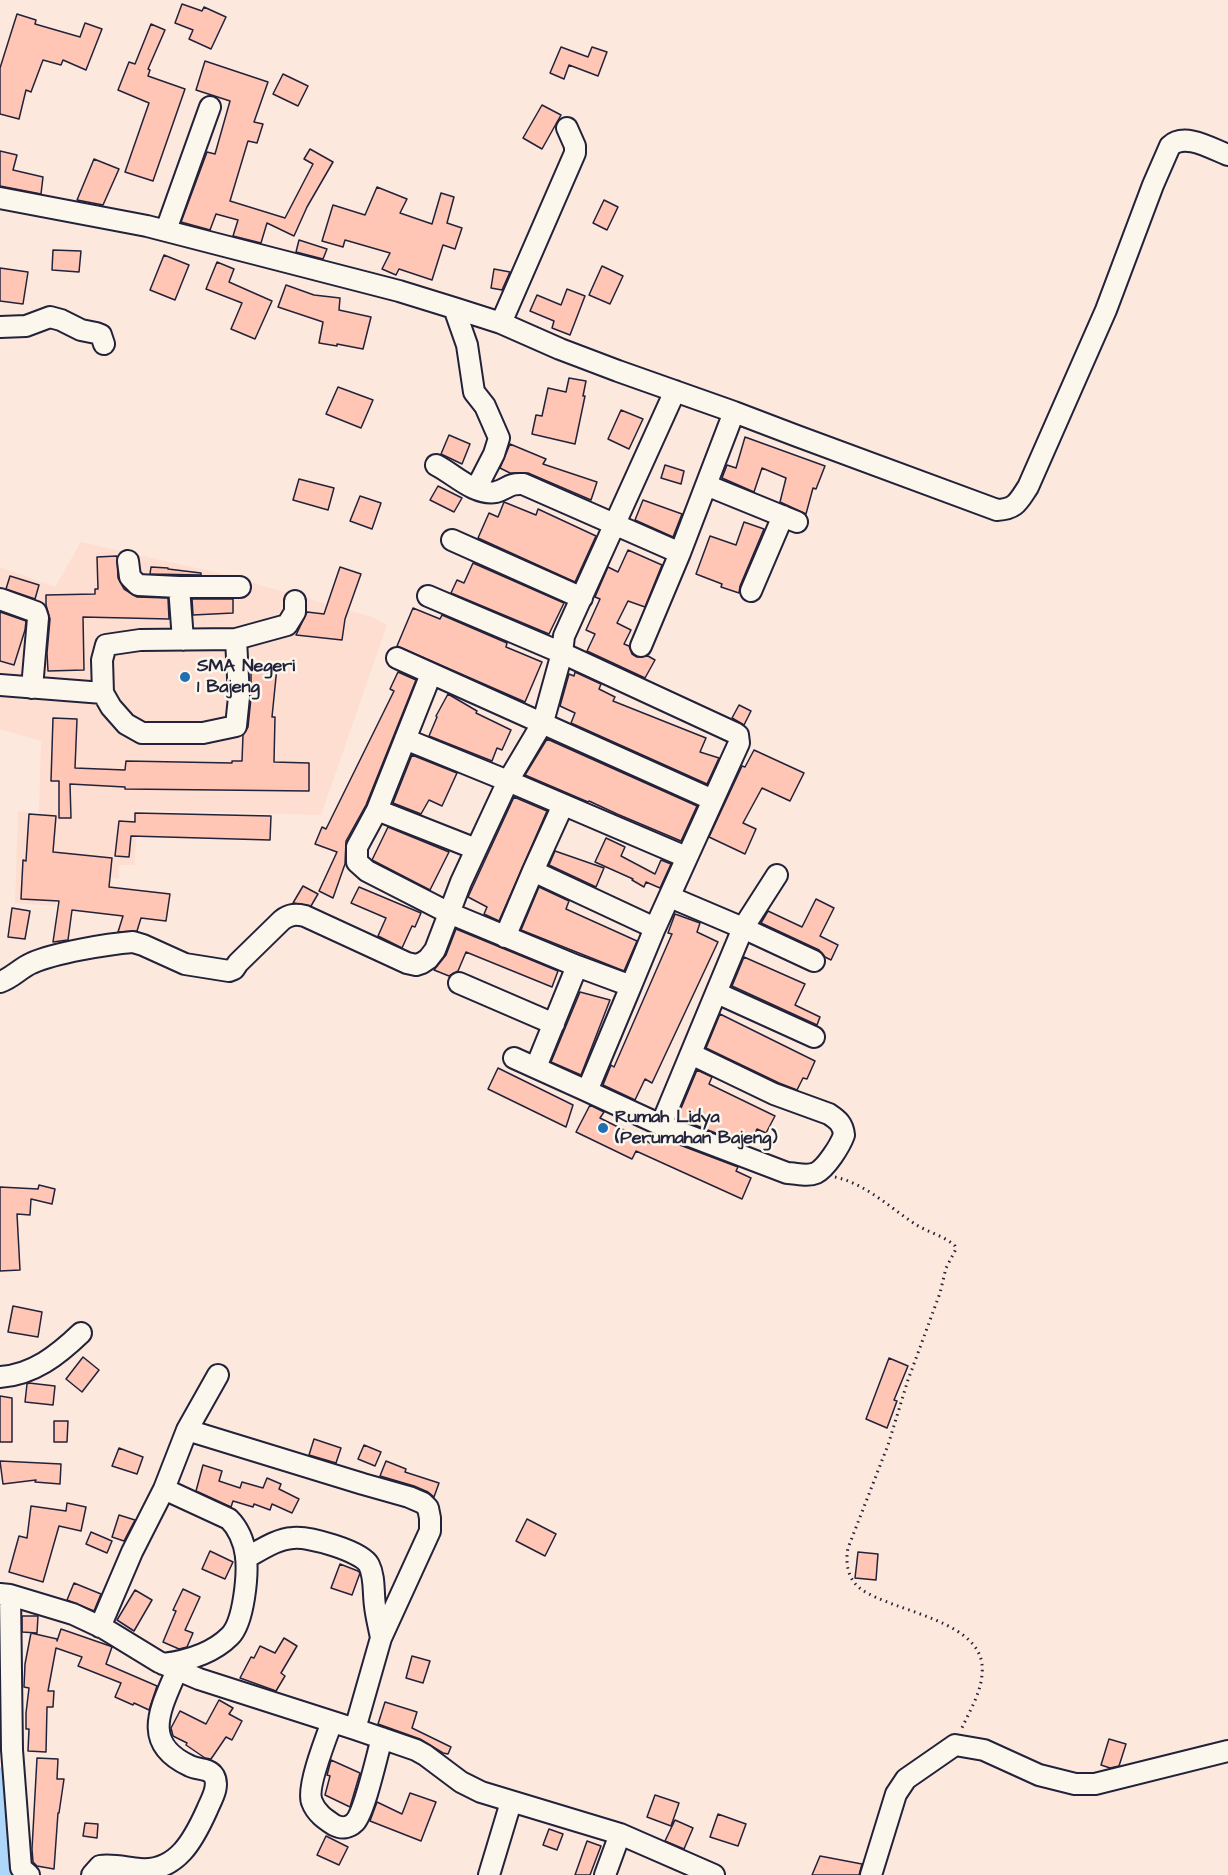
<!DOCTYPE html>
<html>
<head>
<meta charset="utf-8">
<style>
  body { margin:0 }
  canvas { display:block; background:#fce8dc }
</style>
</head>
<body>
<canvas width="1228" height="1875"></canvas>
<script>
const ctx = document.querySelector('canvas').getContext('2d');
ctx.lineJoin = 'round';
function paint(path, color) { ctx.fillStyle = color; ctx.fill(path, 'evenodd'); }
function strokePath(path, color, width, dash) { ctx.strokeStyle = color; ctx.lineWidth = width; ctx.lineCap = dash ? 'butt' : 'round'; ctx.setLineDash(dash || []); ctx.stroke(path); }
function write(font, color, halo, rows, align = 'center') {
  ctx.font = font + ' "Architects Daughter",sans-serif'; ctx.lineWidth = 5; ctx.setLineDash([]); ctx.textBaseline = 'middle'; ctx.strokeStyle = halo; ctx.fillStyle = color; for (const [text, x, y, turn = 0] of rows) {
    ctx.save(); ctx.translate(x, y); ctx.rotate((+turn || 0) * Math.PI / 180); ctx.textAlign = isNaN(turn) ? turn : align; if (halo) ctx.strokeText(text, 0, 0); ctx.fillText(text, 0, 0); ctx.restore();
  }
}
paint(new Path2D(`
  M81 542 218 573 372 617 387 625 321 815 136 810 135 865H119V878L59 875 56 906 15 903 18 811 39 814 41 741 0 729V567L55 587Z`), '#fdded0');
strokePath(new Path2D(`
  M0 1661 3 1694
  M5 1774 8 1875`), '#add6f8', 16);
const building = new Path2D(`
  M182 4 202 11 204 7 226 17 211 49 189 39 193 30 175 23Z
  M17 14 36 20 35 24 80 37 85 23 102 29 86 70 63 60 61 65 43 60 31 92 26 90 19 119 0 114V68Z
  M151 24 165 30 148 69 150 70 148 76 185 89 153 181 125 172 149 103 118 90 129 62 135 64Z
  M561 47 588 57 592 47 607 52 598 76 569 65 564 79 550 73Z
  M205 61 268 82 254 122 263 124 257 143 248 141 230 201 285 218 313 164 304 159 310 149 333 162 307 207 294 236 267 223 261 243 233 236 238 220 216 214 210 230 181 222 207 152 215 154 230 101 196 90Z
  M283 74 308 86 298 106 273 94Z
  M542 105 561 115 542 149 523 138Z
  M0 151 17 155 13 170 43 177 41 194 0 186Z
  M94 159 119 169 103 205 77 200Z
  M377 187 407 199 400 213 432 224 441 193 454 197 447 223 462 228 455 249 443 245 432 280 399 269 396 275 382 269 390 253 345 240 343 247 322 241 333 205 365 215Z
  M604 200 618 207 607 230 593 223Z
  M299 240 327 249 323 259 296 252Z
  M53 250 81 251 79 272 52 270Z
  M164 255 189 265 175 300 150 290Z
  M217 262 234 269 229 282 272 301 255 339 231 329 242 303 206 289Z
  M602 266 623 276 610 304 589 295Z
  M0 268 28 272 23 304 0 301Z
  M494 269 510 272 502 290 491 288Z
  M286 285 314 295 340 298 339 310 371 317 363 349 337 344V346L319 343 323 322 278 307Z
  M567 289 585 296 570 335 552 328 554 321 530 311 537 295 561 305Z
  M569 378 586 381 583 396H585L575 444 532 434 536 415 542 416 548 388 566 392Z
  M338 387 373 400 361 428 326 414Z
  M621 410 643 419 629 449 608 439Z
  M449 435 470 444 462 464 441 454Z
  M745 437 825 466 816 489 813 488 806 514 780 502 786 478 762 468 754 492 722 478 727 465 736 468Z
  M510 444 546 459 543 464 597 482 591 500 528 473H510L500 468Z
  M665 465 684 471 681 484 661 478Z
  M299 479 334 488 328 510 293 500Z
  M438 486 462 498 454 512 430 500Z
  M360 496 381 503 372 529 350 521Z
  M643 500 682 514 673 537 635 520Z
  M504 502 536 515 538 509 596 536 575 582 478 538 489 513 498 517Z
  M744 522 764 529 740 586 739 593 721 587 722 584 696 574 710 536 736 545Z
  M628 550 662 565 645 607 628 601 617 623 631 630 624 644 629 646 632 654 637 657 648 656 655 660 645 678 587 651 595 634 586 630 600 599 595 597 608 567 618 572Z
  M117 556 118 578 124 589 137 597 168 598 169 619 83 617 84 670 48 671 47 653 50 619 46 605V595L95 594V589H98L97 557Z
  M473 563 564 603 549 634 451 593 457 580 464 583Z
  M151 567 168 568V569L201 573V575L150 574Z
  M340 567 361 574 345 619 342 640 296 635 307 612 324 614Z
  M10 576 39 585 35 599 6 589Z
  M192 599H233V613L193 615Z
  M413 608 440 619 442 615 507 643 506 647 542 662 525 702 397 646Z
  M0 612 26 621 25 630 14 665 0 661Z
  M251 664 277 667 272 717H275L274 762 309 763V791L125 789V787L70 784 71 818H59V781H51L53 718 77 719 75 768 125 770 126 761 232 763V761H242L243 735 248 727 251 698Z
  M398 672 416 680 366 805 346 841 345 864 333 898 319 891 337 852 315 844 322 827 326 829 394 691 390 689Z
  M575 672 601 684 599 689 615 697 613 701 706 738 700 752 719 758 707 784 571 723 575 713 560 706 569 674 574 676Z
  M448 694 477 711 476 713 511 730 502 750 497 748 492 761 429 736 437 717 436 716Z
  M739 705 751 711 744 725 732 718Z
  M547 739 697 806 681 841 617 814 589 801 588 802 525 775Z
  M754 750 804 773 790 801 762 788 743 823 756 829 745 854 709 837 742 766 745 767Z
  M412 755 457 773 442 806 429 800 421 814 393 803Z
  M514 797 547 811 499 921 484 914 487 907 468 897Z
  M135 813 271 816 270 840 131 836 129 857 115 856 119 821 135 822Z
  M29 814 56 816 53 852 112 858 109 887 170 894 166 921 141 918 137 931 118 932 123 916 72 910 68 940 53 942 59 901 21 899 23 860 26 861Z
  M388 827 449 852 430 890 372 860Z
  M606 838 625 847 621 856 655 874 661 860 671 864 660 888 646 882 644 887 632 880 633 879 595 862Z
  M555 851 604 868 596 887 549 865Z
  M303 886 318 894 311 906 293 903Z
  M359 887 421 913 415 927 412 926 402 948 378 936 386 918 351 903Z
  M539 887 569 901 566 909 637 941 624 971 521 930Z
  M816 899 834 908 820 936 838 945 831 960 825 957 819 950 761 923 768 911 802 927Z
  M12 908 30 911 25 939 8 937Z
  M675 914 700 923 697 932 718 942 652 1083 645 1079 635 1100 603 1085 611 1065 614 1067 672 934 668 933Z
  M456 929 558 971 552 987 466 952 458 971 449 976 434 970 446 955Z
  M744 957 805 984 795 1005 820 1017 817 1025 732 986Z
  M580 992 610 1000 581 1075 551 1062Z
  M720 1014 815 1061 807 1079 803 1078 797 1090 779 1083 706 1048Z
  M498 1068 573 1105 566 1127 488 1089Z
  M697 1070 712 1077 709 1084 775 1116 766 1133 757 1129 749 1146 677 1118Z
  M590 1105 604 1112 600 1118 652 1144 656 1136 738 1167 736 1171 751 1178 742 1199 636 1151 632 1159 576 1132Z
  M39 1185 55 1189 52 1204 31 1199 30 1215 17 1214 20 1270 0 1271V1187L38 1189Z
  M13 1306 42 1312 38 1337 8 1332Z
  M83 1357 99 1370 82 1392 66 1379Z
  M889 1358 908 1366 894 1400 897 1401 887 1428 866 1419Z
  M29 1383 55 1386 53 1405 25 1402 27 1384Z
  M0 1396 12 1398V1442H0Z
  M54 1421H68L67 1442H54Z
  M314 1439 341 1448 336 1463 309 1455Z
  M364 1445 381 1452 375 1466 358 1459Z
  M119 1448 143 1457 137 1474 112 1466Z
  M0 1461 61 1464 60 1484 35 1482 36 1480 3 1484Z
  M386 1461 406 1469 405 1472 439 1483 434 1497 428 1492 414 1486 380 1476Z
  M203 1465 222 1471 219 1481 240 1488 242 1482 263 1488 267 1478 281 1484 279 1489 299 1499 292 1513 272 1504 270 1510 254 1504 253 1507 233 1501 231 1507 196 1491Z
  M67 1503 86 1507 81 1531 59 1526 43 1582 9 1572 19 1536 27 1538 31 1506 66 1511Z
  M119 1515 135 1520 124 1541 112 1537Z
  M527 1519 556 1534 545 1556 516 1541Z
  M91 1532 112 1541 107 1553 86 1544Z
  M210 1551 233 1562 225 1579 202 1569Z
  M858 1552 878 1554 876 1580 855 1578Z
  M340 1564 358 1571 360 1573 352 1595 331 1588Z
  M74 1583 101 1594 94 1611 67 1600Z
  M183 1589 200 1597 185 1630 193 1633 187 1647 179 1649 163 1642 176 1611 173 1610Z
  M135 1590 152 1600 134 1631 117 1620Z
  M22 1616H38L37 1633 22 1632Z
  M61 1629 110 1646 112 1647 106 1664 157 1686 149 1710 134 1703 133 1705 115 1697 121 1683 78 1666 82 1657 56 1648 48 1691H54L53 1707H47L46 1752 28 1751 29 1729H26V1713L29 1688 24 1687 25 1664 31 1633 57 1639V1641Z
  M284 1638 297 1646 281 1673 285 1676 276 1691 240 1678 251 1657 254 1658 260 1646 275 1653Z
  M412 1656 430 1661 423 1683 406 1678Z
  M219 1700 233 1708 229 1714 242 1721 232 1740 226 1737 211 1759 205 1758 186 1745 187 1743 173 1736 171 1728 180 1711 206 1724Z
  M385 1702 417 1712 412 1728 451 1747 448 1754 443 1753 420 1739 378 1724Z
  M1109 1739 1126 1744 1119 1766 1110 1768 1101 1765Z
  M37 1758 58 1759 57 1779H64L59 1813H58L54 1869 37 1866 33 1862 32 1849Z
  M331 1760 360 1773 350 1807 325 1795 330 1776 327 1775Z
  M410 1793 436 1802 421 1841 370 1821 377 1802 402 1814Z
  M655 1795 679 1803 671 1826 647 1817Z
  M718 1814 746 1824 738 1846 710 1837Z
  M675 1820 693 1828 684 1849 665 1841Z
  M85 1823 98 1824 97 1838 83 1836Z
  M549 1829 563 1834 557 1850 543 1845Z
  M326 1836 348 1847 339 1865 317 1855Z
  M587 1841 601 1846 590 1875H575Z
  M820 1856 862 1864 859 1875H812Z`);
paint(building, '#ffc5b5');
strokePath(building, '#22223b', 1.5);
const minor = new Path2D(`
  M0 198 147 226 399 291 454 308 501 323 560 349 618 371 734 412 797 436 997 510C1016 509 1018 502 1028 487L1106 310 1153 185 1170 146C1185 132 1212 149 1228 155
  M166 230 210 107
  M454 308 467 345 474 392 485 406 499 438 494 454 476 489
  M501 323 575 153V146L567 128
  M0 327 26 326 50 317 61 320 81 330 96 333 101 335 104 344
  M436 465C454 474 475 496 496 492 507 489 509 483 523 484L680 553 734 412
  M706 485 797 522
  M452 540 582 598
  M128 561 130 577 138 585 179 587 183 640
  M179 587H240
  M751 591 783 516
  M0 599 36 612 38 618 32 688
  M236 639 287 625 295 612V601
  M641 646 680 553
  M397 658 713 800
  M431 674 377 810 476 849
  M0 685 103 693 111 707 126 724 142 733H203L236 726 239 697 236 639 140 640 106 645 102 660 103 693
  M405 739 508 781 686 857
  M377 810 357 847V862L367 871 449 913 577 966 631 986 655 928 739 743 738 735 735 733 562 653 428 596
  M533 871 655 928
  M670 897 743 928 814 961
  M505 937 533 871 563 805
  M0 982C14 977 20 968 32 963 54 953 107 944 133 942L143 945 185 964 229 971 234 969 238 963 282 920C290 914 296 914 305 916L407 963 416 965 422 963 428 959 435 950 461 882 508 781 543 722 562 653 564 636 675 391
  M459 983 554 1024
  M717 993 814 1037
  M514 1058 587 1091 631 986
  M536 1067 577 966
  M587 1091 661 1125 787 1173C796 1173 807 1177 816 1173 826 1168 840 1146 844 1135 843 1124 838 1120 829 1114L774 1094 691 1054
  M661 1125 743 928 777 875
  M0 1377C33 1375 58 1355 81 1333
  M187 1430 363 1484 409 1497 423 1503 428 1508 430 1518V1531L381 1638 355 1729
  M246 1558C261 1550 276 1539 293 1538 308 1536 362 1551 369 1565 375 1577 373 1592 375 1606 376 1616 379 1627 381 1638
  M0 1594 10 1595 73 1614 105 1629 159 1662 199 1679 355 1729 416 1750 425 1755 461 1782 481 1792 620 1834 714 1875
  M10 1595 12 1750 21 1868 29 1875
  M100 1627 132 1552 164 1489
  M163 1664C187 1661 212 1654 230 1636 244 1622 248 1575 246 1556 244 1542 239 1529 229 1519L164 1489 187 1430 218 1375
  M332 1722C326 1738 306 1789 312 1802 316 1813 325 1819 334 1825 342 1829 349 1828 355 1822 365 1811 377 1755 382 1738
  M92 1875 100 1866C113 1864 127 1868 140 1869 177 1872 194 1839 207 1810 211 1800 220 1787 214 1776 209 1768 198 1770 190 1766 140 1743 161 1708 177 1670
  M489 1875 511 1802
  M605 1875 620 1834
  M871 1875 896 1794 906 1779 955 1745 984 1750 1039 1775 1075 1784H1095L1228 1751`);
strokePath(minor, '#22223b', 24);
strokePath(new Path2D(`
  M835 1177C866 1184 889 1207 915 1224 927 1232 945 1236 955 1246L956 1249 946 1268 940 1293 908 1380 888 1445 848 1548C845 1563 848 1580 861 1589 894 1613 988 1620 982 1674 981 1693 969 1712 961 1730`), '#22223b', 3, [1.5, 4.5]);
strokePath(minor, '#fbf7ec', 20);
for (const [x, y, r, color] of [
  [185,677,6,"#1f6fb2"],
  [603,1128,6,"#1f6fb2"]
]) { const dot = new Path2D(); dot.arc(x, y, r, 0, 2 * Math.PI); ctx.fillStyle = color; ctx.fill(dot); strokePath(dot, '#fbf7ec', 2); }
write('bold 18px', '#22223b', '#fbf7ec', [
  ["SMA Negeri",197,667],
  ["1 Bajeng",197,688],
  ["Rumah Lidya",615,1118],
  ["(Perumahan Bajeng)",615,1139]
], 'left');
</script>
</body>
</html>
